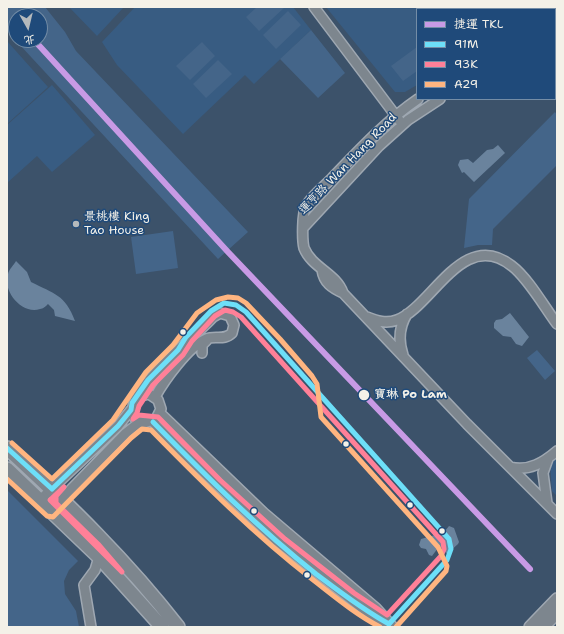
<!DOCTYPE html>
<html>
<head>
<meta charset="utf-8">
<style>
  body { margin:0 }
  #map { position:relative; width:564px; height:634px; overflow:hidden; background:#3c526a; font-family:"Shantell Sans","LXGW WenKai TC",sans-serif }
  canvas { display:block }
  .frame { position:absolute; inset:0; border:8px solid #f4f1e8; pointer-events:none }
  .legend { position:absolute; left:416px; top:8px; width:140px; height:92px; box-sizing:border-box; background:#1f4a7a; border:1px solid #748da6; margin:0; padding:5px 7px; list-style:none; font-size:12px; color:#f4f1e8 }
  .legend li { display:flex; align-items:center; gap:8px; height:20px }
  .legend b { width:20px; border:1px solid #748da6 }
  .north { position:absolute; left:8px; top:8px; width:40px; height:40px; box-sizing:border-box; background:#1f4a7a; border:1px solid #748da6; border-radius:50%; rotate:172deg; font-size:11px; font-weight:700; line-height:16px; text-align:center; color:#f4f1e8 }
  .north::after { content:''; display:block; margin:auto; width:14px; height:18px; background:#b4b9bc; clip-path:polygon(50% 0,100% 100%,50% 72%,0 100%) }
</style>
</head>
<body>
<div id="map">
<canvas width="564" height="634"></canvas>
<div class="frame"></div>
<ul class="legend">
<li><b style="height:5px;background:#c89ae5"></b>捷運 TKL</li>
<li><b style="height:5px;background:#6ddff8"></b>91M</li>
<li><b style="height:5px;background:#ff8098"></b>93K</li>
<li><b style="height:5px;background:#ffb580"></b>A29</li>
</ul>
<div class="north">北</div>
</div>
<script>
const ctx = document.querySelector('canvas').getContext('2d');
ctx.lineJoin = 'round';
function paint(path, color) { ctx.fillStyle = color; ctx.fill(path, 'evenodd'); }
function strokePath(path, color, width, dash) { ctx.strokeStyle = color; ctx.lineWidth = width; ctx.lineCap = dash ? 'butt' : 'round'; ctx.setLineDash(dash || []); ctx.stroke(path); }
function write(font, color, halo, rows, align = 'center') {
  ctx.font = font + ' "Shantell Sans","LXGW WenKai TC",sans-serif'; ctx.lineWidth = 3; ctx.setLineDash([]); ctx.textBaseline = 'middle'; ctx.strokeStyle = halo; ctx.fillStyle = color; for (const [text, x, y, turn = 0] of rows) {
    ctx.save(); ctx.translate(x, y); ctx.rotate((+turn || 0) * Math.PI / 180); ctx.textAlign = isNaN(turn) ? turn : align; if (halo) ctx.strokeText(text, 0, 0); ctx.fillText(text, 0, 0); ctx.restore();
  }
}
paint(new Path2D(`
  M69 7H124L97 36Z
  M135 7H293L311 30 254 84 245 75 183 134 117 65 102 42Z
  M326 7H419L420 9H417V85L405 92H395Z
  M7 41 48 87 7 124Z
  M52 85 95 135 52 172 37 156 7 183V125Z
  M557 458V496L552 491 550 464Z`), '#385c82');
paint(new Path2D(`
  M7 7H45L65 32 76 51 248 232 218 259 7 31ZM16 16H40V40H16Z
  M257 7H285L259 31 246 17Z
  M419 7H507V9H420Z
  M288 11 301 25 276 49 263 35Z
  M311 30 345 73 318 98 280 59Z
  M202 42 215 56 190 80 176 66Z
  M417 47V71L403 81 391 66Z
  M218 60 232 74 206 98 193 84Z
  M555 112 557 115V165L493 229 492 245H478L464 248 469 199Z
  M173 231 178 268 136 274 131 237Z
  M537 350 555 371 545 380 527 358Z
  M7 490 78 561 69 570 64 581 65 594 76 611 79 627H7Z`), '#446589');
paint(new Path2D(`
  M498 145 505 153 474 182 464 172 462 173 458 165 460 160 468 159 473 163 487 150 493 149Z
  M16 261 27 272 31 282C54 294 65 294 75 321L55 316 54 310 48 304C46 306 43 309 40 309 22 315 2 291 8 274 9 269 14 265 16 261Z
  M510 313 529 337 522 346 516 344 511 337 503 336 494 328V323L496 320 502 319Z
  M449 526 454 528 459 542 458 544 447 554 441 547 438 548 432 556 429 555 426 549 421 548 419 545 421 539 435 535 441 536Z`), '#6a839d');
const minor = new Path2D(`
  M314 7 399 120
  M555 37 557 36
  M418 99C386 121 360 149 333 177 325 186 312 195 306 206 302 213 302 240 304 248 312 268 336 273 343 293L467 424 557 514
  M303 228 379 146 408 120 440 99
  M322 270C324 283 332 288 343 293
  M367 317C377 321 386 324 397 320 432 307 463 227 512 266 528 278 545 308 557 324
  M202 353V345L207 340
  M403 355C398 340 399 327 407 314
  M137 397 149 394 158 400 161 409 156 419 144 423C98 411 202 331 213 317L220 313 230 316 234 325 232 333C224 341 215 335 206 339 188 347 164 381 155 397
  M160 413 264 513 376 608 393 627
  M153 422 180 450 277 541 371 615 386 623
  M510 467C529 472 544 462 557 451
  M40 500 118 426 131 410
  M547 503 543 473 548 459
  M51 510 126 433 140 422
  M91 627 84 585 95 570 99 557`);
const tertiary = new Path2D(`
  M530 627 557 599
  M543 627 557 613`);
const secondary = new Path2D(`
  M7 448C68 504 127 561 178 627
  M7 469 99 557 162 627`);
const primary = new Path2D(`
  M539 7 540 9
  M555 7 557 12
  M555 44 557 49`);
strokePath(minor, '#9fa8b2', 12);
strokePath(tertiary, '#9fa8b2', 14);
strokePath(secondary, '#9fa8b2', 16);
strokePath(primary, '#9fa8b2', 17);
strokePath(minor, '#7d868e', 9);
strokePath(tertiary, '#7d868e', 11);
strokePath(secondary, '#7d868e', 13);
strokePath(primary, '#7d868e', 14);
strokePath(new Path2D(`
  M153 422C205 475 258 528 316 574 340 592 363 610 389 624
  M7 448 52 489
  M52 489 118 426 131 410 132 403 148 380 178 350 186 337 211 311 224 303 236 305 246 312 449 539 451 549 447 560 389 624`), '#6ddff8', 5);
strokePath(new Path2D(`
  M225 310 233 312 241 317 443 542 444 549 441 556 387 615 354 593 285 539 220 480 158 417 139 415 133 419 137 413 139 406 153 385 183 355 192 341 215 316Z
  M64 487 56 496V503L98 544 122 572 50 500Z`), '#ff8098', 5);
strokePath(new Path2D(`
  M12 443 52 479 113 420 146 372 173 345 197 313 216 300 228 297 238 298 246 303 280 339 312 376 317 384 321 417 438 547 447 566 446 571 396 627
  M7 479 47 516 53 517 131 438 142 429 151 430C202 482 254 534 312 579 334 596 355 614 380 627`), '#ffb580', 5);
strokePath(new Path2D(`
  M34 40 228 252 530 569`), '#c89ae5', 6);
for (const [x, y, r, color] of [
  [76,224,4,"#b4b9bc"],
  [183,332,3.5,"#f4f1e8"],
  [364,395,6,"#f4f1e8"],
  [346,444,3.5,"#f4f1e8"],
  [410,505,3.5,"#f4f1e8"],
  [254,511,3.5,"#f4f1e8"],
  [442,531,3.5,"#f4f1e8"],
  [307,575,3.5,"#f4f1e8"]
]) { const dot = new Path2D(); dot.arc(x, y, r, 0, 2 * Math.PI); ctx.fillStyle = color; ctx.fill(dot); strokePath(dot, '#1f4a7a', 1.5); }
write('12px', '#f4f1e8', '#1f4a7a', [
  ["運亨路 Wan Hang Road",348,164,-46]
]);
write('12px', '#f4f1e8', '#1f4a7a', [
  ["景桃樓 King",84,217],
  ["Tao House",84,231]
], 'left');
write('bold 12px', '#f4f1e8', '#1f4a7a', [
  ["寶琳 Po Lam",374,395]
], 'left');
</script>
</body>
</html>
